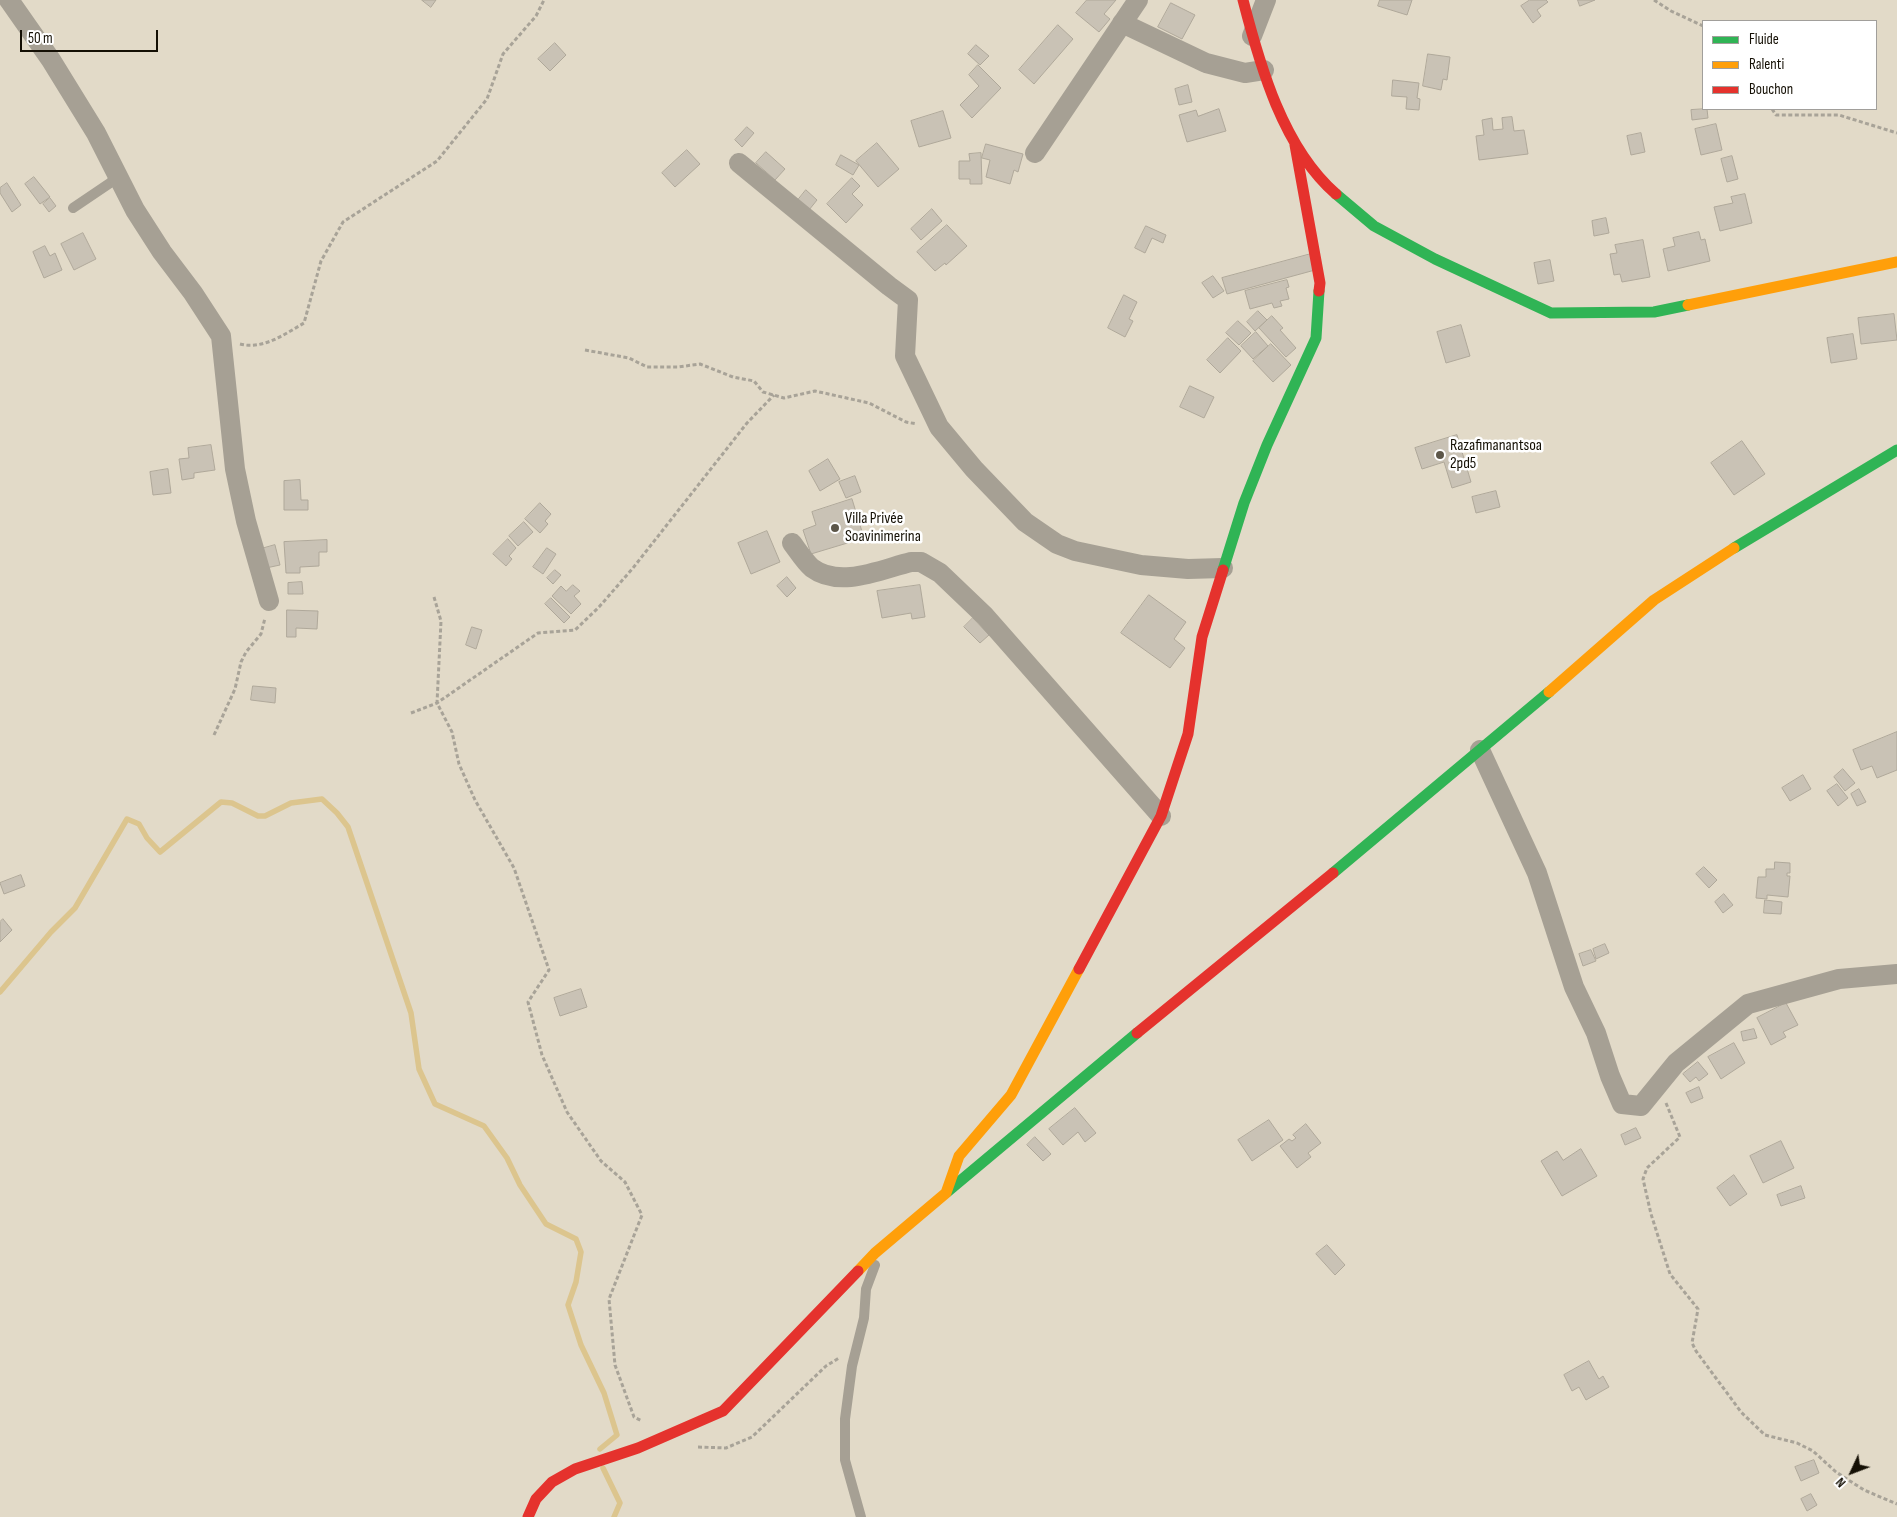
<!DOCTYPE html>
<html>
<head>
<meta charset="utf-8">
<style>
  body { margin:0 }
  #map { position:relative; width:1897px; height:1517px; overflow:hidden; background:#e2dac8; font-family:"Sofia Sans Condensed",sans-serif }
  canvas { display:block }
  .legend { position:absolute; left:1702px; top:20px; width:175px; height:90px; box-sizing:border-box; background:#fff; border:1px solid #a19f9b; margin:0; padding:6px 9px; list-style:none; font-size:15px; color:#140f04 }
  .legend li { display:flex; align-items:center; gap:10px; height:25px }
  .legend b { width:25px; border:1px solid #a19f9b }
  .north { position:absolute; left:1827px; top:1447px; width:50px; height:50px; -webkit-text-stroke:4px #fff; paint-order:stroke; rotate:227deg; font-size:14px; font-weight:700; line-height:20px; text-align:center; color:#140f04 }
  .north::after { content:''; display:block; margin:auto; width:18px; height:22px; background:#140f04; clip-path:polygon(50% 0,100% 100%,50% 72%,0 100%) }
  .scale { position:absolute; left:20px; top:30px; width:138px; height:22px; box-sizing:border-box; border:2px solid #140f04; border-top:0; padding-left:6px; font-size:15px; line-height:18px; white-space:nowrap; color:#140f04; -webkit-text-stroke:4px #fff; paint-order:stroke }
</style>
</head>
<body>
<div id="map">
<canvas width="1897" height="1517"></canvas>
<ul class="legend">
<li><b style="height:6px;background:#30b455"></b>Fluide</li>
<li><b style="height:6px;background:#ff9f0a"></b>Ralenti</li>
<li><b style="height:6px;background:#e5322d"></b>Bouchon</li>
</ul>
<div class="north">N</div>
<div class="scale">50 m</div>
</div>
<script>
const ctx = document.querySelector('canvas').getContext('2d');
ctx.lineJoin = 'round';
function strokePath(path, color, width, dash) { ctx.strokeStyle = color; ctx.lineWidth = width; ctx.lineCap = dash ? 'butt' : 'round'; ctx.setLineDash(dash || []); ctx.stroke(path); }
function paint(path, color) { ctx.fillStyle = color; ctx.fill(path, 'evenodd'); }
function write(font, color, halo, rows, align = 'center') {
  ctx.font = font + ' "Sofia Sans Condensed",sans-serif'; ctx.lineWidth = 5; ctx.setLineDash([]); ctx.textBaseline = 'middle'; ctx.strokeStyle = halo; ctx.fillStyle = color; for (const [text, x, y, turn = 0] of rows) {
    ctx.save(); ctx.translate(x, y); ctx.rotate((+turn || 0) * Math.PI / 180); ctx.textAlign = isNaN(turn) ? turn : align; if (halo) ctx.strokeText(text, 0, 0); ctx.fillText(text, 0, 0); ctx.restore();
  }
}
strokePath(new Path2D(`
  M0 992 51 932 75 908 127 819 139 824 147 838 160 852 221 802 232 803 258 816H265L291 803 322 799 337 813 348 827 411 1013 419 1069 435 1104 484 1126 507 1158 520 1185 546 1224 576 1239 581 1252 576 1282 568 1305 581 1345 604 1393 617 1435 600 1449
  M603 1468 620 1503 614 1517`), '#dcc58e', 5.5);
const building = new Path2D(`
  M422 0H436L431 7Z
  M1087 0H1116L1104 14 1110 19 1099 32 1076 13Z
  M1380 0H1412L1407 15 1378 6Z
  M1530 0H1546L1548 2 1537 10 1541 16 1533 23 1521 6Z
  M1578 0H1595L1580 6Z
  M1171 3 1195 15 1182 39 1158 27Z
  M1058 25 1073 39 1034 84 1019 70Z
  M555 43 566 55 550 71 538 59Z
  M976 45 989 56 980 65 968 54Z
  M1428 54 1450 57 1447 80 1443 79 1441 90 1423 86Z
  M978 65 1001 88 972 118 960 105 979 86 969 75Z
  M1393 80 1419 83 1417 98 1420 99 1419 110 1406 109 1407 97 1392 96Z
  M1188 85 1192 102 1179 105 1175 89Z
  M1219 109 1226 131 1187 142 1179 115 1196 110 1198 116Z
  M1707 109 1708 118 1692 120 1691 110Z
  M943 111 951 138 919 147 911 121Z
  M1512 117 1514 131 1524 130 1528 154 1479 160 1476 136 1484 135 1482 120 1492 118 1493 130 1503 129 1502 118Z
  M1716 124 1722 150 1701 155 1695 129Z
  M747 127 754 133 742 147 735 140Z
  M1641 133 1645 152 1631 155 1627 136Z
  M877 143 899 169 878 187 856 161Z
  M986 144 1023 154 1018 172 1014 170 1010 184 986 177 990 160 982 158Z
  M687 150 700 164 675 187 662 173Z
  M766 152 785 169 775 180 756 163Z
  M981 153 982 184H970V179H959V161H970L969 154Z
  M841 155 859 165 853 175 836 165Z
  M1732 156 1738 179 1727 182 1721 159Z
  M34 177 50 197 40 204 25 184Z
  M852 178 860 186 852 194 863 205 846 223 827 204Z
  M7 183 21 205 12 212 0 193V188Z
  M806 190 817 200 809 210 798 200Z
  M1745 194 1752 223 1720 231 1714 207 1733 203 1731 197Z
  M50 198 56 206 49 212 43 204Z
  M932 209 942 221 921 240 911 229Z
  M1606 218 1609 233 1594 236 1592 221Z
  M947 225 967 246 946 265 945 263 935 271 917 252Z
  M1146 226 1166 235 1163 243 1152 238 1145 253 1135 248Z
  M1699 232 1701 240 1705 239 1710 261 1668 271 1663 249 1675 246 1673 238Z
  M83 233 96 259 74 270 61 244Z
  M1643 240 1650 277 1622 282 1620 274 1614 275 1610 254 1617 253 1615 245Z
  M45 246 50 256 55 253 62 270 44 278 33 252Z
  M1311 254 1315 270 1227 294 1222 278Z
  M1550 260 1554 281 1538 284 1534 263Z
  M1213 276 1224 291 1213 298 1202 283Z
  M1287 280 1289 287 1286 288 1289 299 1280 301 1282 306 1274 308 1272 303 1250 309 1245 291Z
  M1124 295 1137 302 1129 319 1133 321 1125 337 1108 328Z
  M1258 311 1267 320 1255 331 1247 322Z
  M1894 314 1897 340 1861 344 1858 318Z
  M1272 316 1283 328 1280 330 1296 348 1286 357 1259 328Z
  M1238 321 1251 333 1239 345 1226 333Z
  M1461 325 1470 356 1446 363 1437 332Z
  M1256 332 1268 346 1253 359 1241 346Z
  M1853 334 1857 359 1831 363 1827 338Z
  M1228 338 1241 351 1220 373 1207 360Z
  M1271 344 1291 365 1273 382 1253 361Z
  M1190 386 1214 397 1204 418 1180 407Z
  M1457 435 1471 482 1452 488 1444 462 1422 469 1415 448Z
  M1742 441 1765 474 1734 495 1711 463Z
  M211 445 215 470 194 473V478L182 480 179 459 189 458 188 448Z
  M828 459 840 479 820 491 809 471Z
  M168 469 171 493 153 495 150 472Z
  M855 476 861 492 846 498 839 482Z
  M300 480 301 500H308V510H284V481Z
  M1496 491 1500 507 1476 513 1472 497Z
  M852 499 864 538 811 554 803 530 816 525 812 512Z
  M540 503 551 514 545 521 548 524 540 533 525 519Z
  M524 522 533 532 518 546 509 536Z
  M767 531 780 562 751 574 738 543Z
  M508 539 516 548 509 556 512 559 506 566 493 554Z
  M327 540V552H319V566L300 567V573H286L284 542Z
  M275 545 280 565 266 568 261 549Z
  M547 548 556 554 543 574 533 567Z
  M555 570 561 575 553 584 547 578Z
  M787 577 796 588 787 597 777 586Z
  M302 582 303 594H288V583Z
  M573 585 580 591 574 596 581 604 571 614 552 596 561 586 566 591Z
  M920 585 925 617 912 619 911 613 882 618 877 591Z
  M1149 595 1186 622 1174 639 1185 648 1170 668 1121 633Z
  M551 598 570 617 564 623 545 604Z
  M287 610 318 611 317 629 296 628V637H287Z
  M973 618 989 635 980 643 964 627Z
  M472 627 482 630 476 649 466 645Z
  M253 686 276 688 275 703 251 700Z
  M1897 732V770L1877 778 1872 766 1861 770 1853 750Z
  M1843 769 1855 783 1845 791 1834 777Z
  M1803 775 1811 789 1790 801 1782 788Z
  M1837 784 1848 798 1838 806 1827 791Z
  M1859 789 1866 802 1857 806 1851 794Z
  M1775 862 1790 863V873H1787V876H1790L1788 897 1767 895V899L1756 898 1758 877H1766V869H1774Z
  M1704 867 1717 880 1709 888 1696 874Z
  M21 875 25 886 4 894 0 883Z
  M1724 894 1733 905 1723 913 1715 902Z
  M1765 900 1782 902 1781 914 1764 913Z
  M3 919 12 930 0 942V922Z
  M1605 944 1609 953 1596 959 1593 949Z
  M1591 950 1596 961 1583 966 1579 954Z
  M581 989 587 1007 560 1016 554 998Z
  M1786 1003 1798 1025 1783 1032 1786 1037 1771 1045 1757 1018Z
  M1754 1029 1757 1038 1743 1041 1741 1032Z
  M1734 1043 1745 1063 1721 1079 1708 1057Z
  M1698 1062 1708 1074 1699 1081 1696 1077 1690 1082 1683 1074Z
  M1699 1087 1703 1098 1691 1103 1686 1093Z
  M1075 1108 1096 1133 1085 1142 1078 1132 1063 1145 1049 1129Z
  M1269 1120 1283 1140 1252 1161 1238 1140Z
  M1306 1124 1321 1143 1308 1153 1311 1157 1297 1168 1280 1146 1289 1139 1292 1141 1296 1138 1293 1135Z
  M1636 1128 1641 1138 1625 1145 1621 1135Z
  M1035 1137 1051 1154 1043 1161 1027 1145Z
  M1781 1141 1794 1168 1763 1183 1750 1156Z
  M1581 1149 1597 1176 1562 1196 1541 1161 1557 1151 1563 1160Z
  M1734 1175 1747 1194 1730 1206 1717 1188Z
  M1801 1186 1805 1198 1781 1206 1777 1195Z
  M1327 1245 1345 1265 1335 1275 1316 1254Z
  M1589 1361 1599 1379 1603 1376 1609 1387 1586 1400 1579 1387 1572 1391 1564 1375Z
  M1814 1460 1819 1473 1801 1481 1795 1467Z
  M1811 1494 1817 1505 1807 1511 1801 1499Z`);
paint(building, '#c9c2b5');
strokePath(building, '#afa89a', 1);
strokePath(new Path2D(`
  M1654 0 1671 11 1703 26
  M1772 109 1776 115H1839L1897 133
  M240 344C263 350 285 334 304 323L321 261 343 222 437 161 487 99 503 54 536 16 544 0
  M585 350 629 358 647 367H678L700 364 733 377 754 381 763 392 784 398 815 391 869 403 906 422 917 424
  M434 597 441 621 437 703 452 732 459 764 475 800 514 868 549 970 528 1002 542 1055 567 1112 601 1161 625 1182 642 1215 609 1299 615 1365 634 1417 642 1421
  M411 713 437 703 538 633 575 630 599 607 633 568 747 423 774 395
  M214 735 235 689 241 662 246 652 261 634 265 618
  M1666 1103 1680 1137 1647 1168 1643 1179 1651 1214 1670 1274 1698 1309 1692 1343 1696 1351 1741 1412 1765 1435 1797 1443 1813 1451 1836 1472 1864 1490 1897 1504
  M698 1447 726 1448 752 1437 826 1366 839 1358`), '#a8a398', 3, [4, 2.5]);
strokePath(new Path2D(`
  M73 208 110 183 118 175
  M861 1517 845 1460V1419L852 1366 864 1318 866 1289 875 1265`), '#a6a094', 10);
strokePath(new Path2D(`
  M9 0 51 60 96 133 135 210 162 252 193 293 221 336 235 469 246 521 269 601
  M1122 23 1206 63 1245 73 1264 70
  M1252 36 1266 0
  M1035 153 1138 0
  M739 163 889 286 908 300 905 356 939 427 974 469 1025 522 1057 544 1075 551 1141 565 1188 569 1223 568
  M792 543C798 551 805 562 812 568 840 589 882 569 911 562H921L940 573 985 616 1161 816
  M1480 750 1537 873 1574 987 1596 1033 1610 1076 1622 1104 1641 1106 1676 1063 1748 1004 1839 979 1897 974`), '#a6a094', 20);
strokePath(new Path2D(`
  M1336 194 1374 226 1435 259 1551 313 1654 312 1688 305
  M1734 548 1897 450
  M1223 570 1244 503 1267 445 1316 338 1319 291
  M1333 873 1549 692
  M947 1192 1137 1033`), '#30b455', 11);
strokePath(new Path2D(`
  M1688 305 1897 262
  M1549 692 1654 600 1734 548
  M858 1271 875 1253 946 1193 959 1156 1011 1095 1079 969`), '#ff9f0a', 11);
strokePath(new Path2D(`
  M1243 0C1260 66 1283 148 1336 194
  M1295 145 1320 283 1319 291
  M1079 969 1161 816 1188 734 1202 637 1223 570
  M1137 1033 1333 873
  M528 1517 536 1499 552 1482 575 1469 638 1448 723 1411 858 1271`), '#e5322d', 11);
for (const [x, y, r, color] of [
  [1440,455,5,"#5c5649"],
  [835,528,5,"#5c5649"]
]) { const dot = new Path2D(); dot.arc(x, y, r, 0, 2 * Math.PI); ctx.fillStyle = color; ctx.fill(dot); strokePath(dot, '#fff', 2); }
write('16px', '#140f04', '#fff', [
  ["Razafimanantsoa",1450,446],
  ["2pd5",1450,464],
  ["Villa Privée",845,519],
  ["Soavinimerina",845,537]
], 'left');
</script>
</body>
</html>
